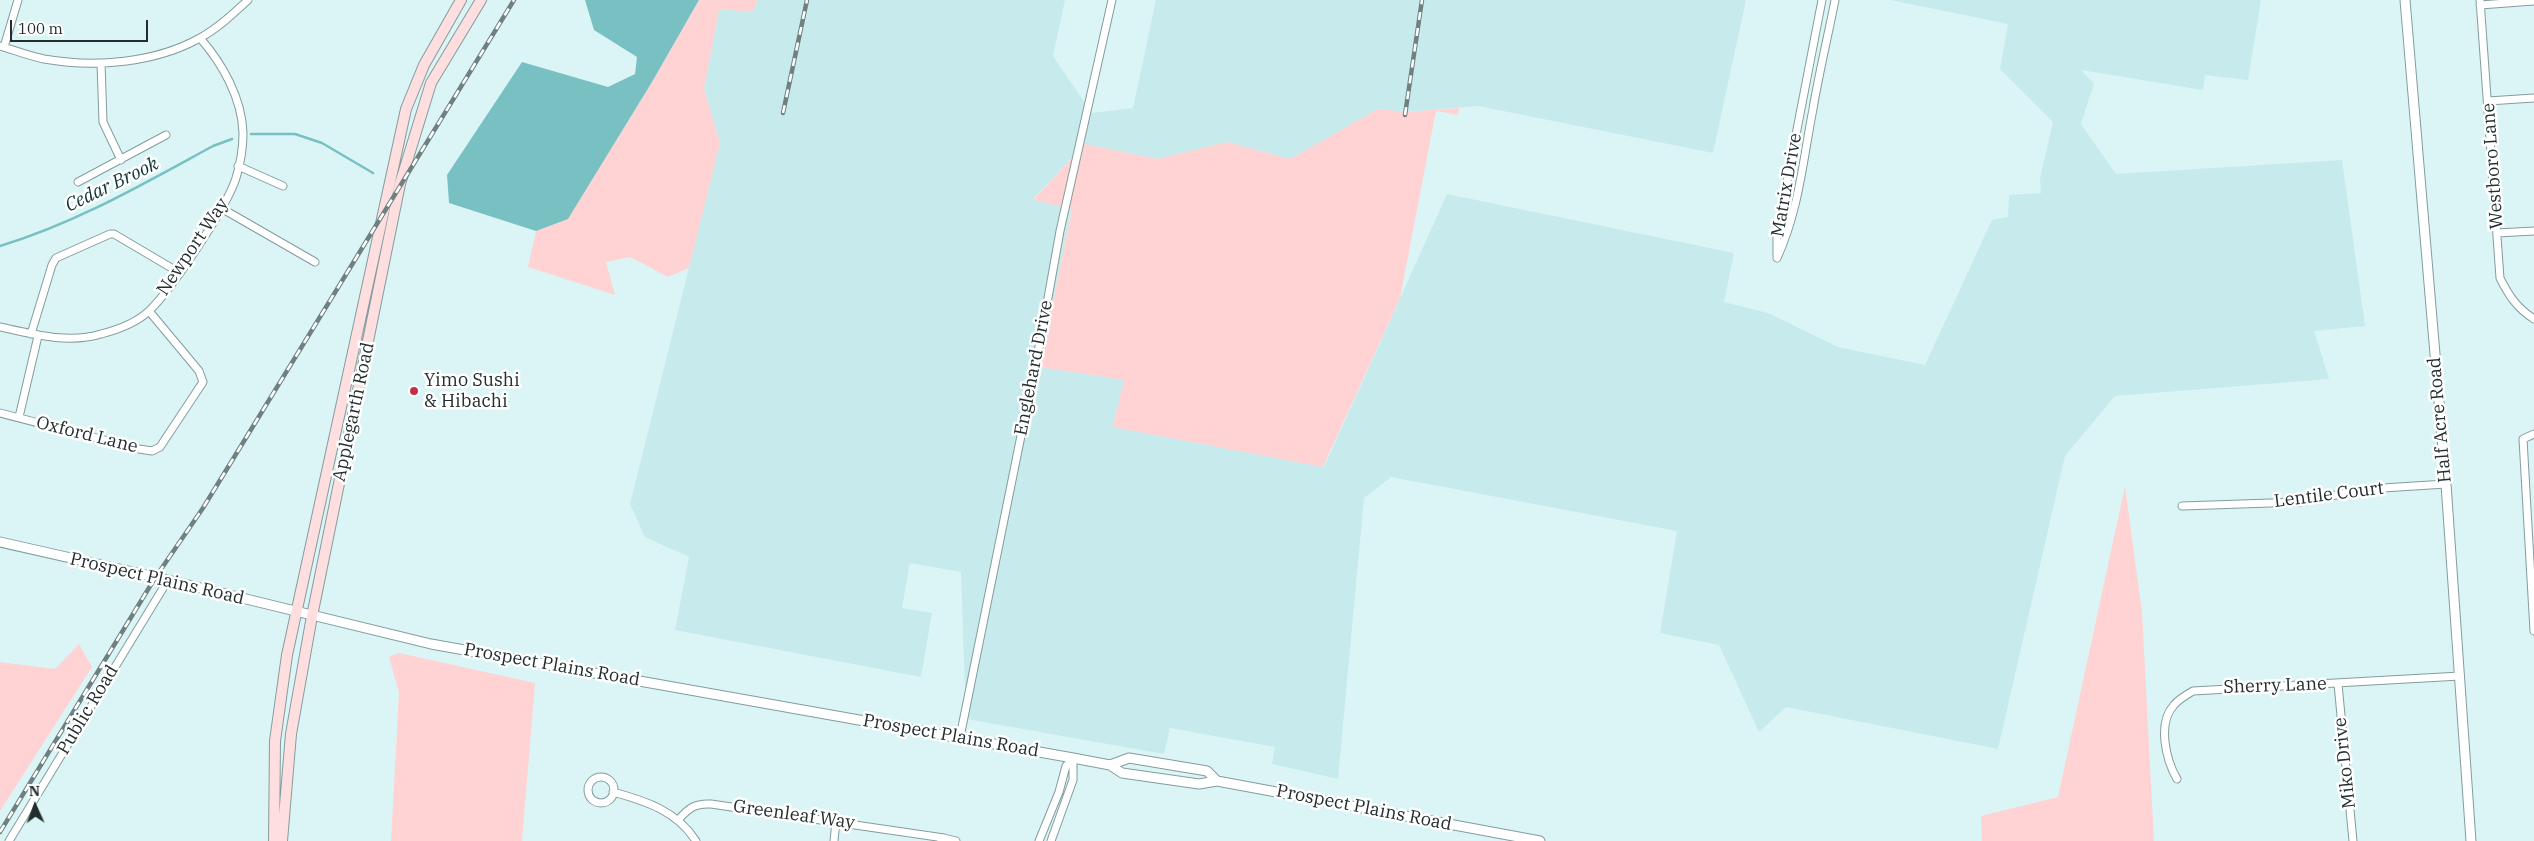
<!DOCTYPE html>
<html>
<head>
<meta charset="utf-8">
<style>
  body { margin:0 }
  #map { position:relative; width:2534px; height:841px; overflow:hidden; background:#dbf5f6; font-family:"IBM Plex Serif",serif }
  canvas { display:block }
  .north { position:absolute; left:10px; top:781px; width:50px; height:50px; -webkit-text-stroke:4px #fff; paint-order:stroke; rotate:358deg; font-size:14px; font-weight:700; line-height:20px; text-align:center; color:#232d2d }
  .north::after { content:''; display:block; margin:auto; width:18px; height:22px; background:#232d2d; clip-path:polygon(50% 0,100% 100%,50% 72%,0 100%) }
  .scale { position:absolute; left:10px; top:20px; width:138px; height:22px; box-sizing:border-box; border:2px solid #232d2d; border-top:0; padding-left:6px; font-size:15px; line-height:18px; white-space:nowrap; color:#232d2d; -webkit-text-stroke:4px #fff; paint-order:stroke }
</style>
</head>
<body>
<div id="map">
<canvas width="2534" height="841"></canvas>
<div class="north">N</div>
<div class="scale">100 m</div>
</div>
<script>
const ctx = document.querySelector('canvas').getContext('2d');
ctx.lineJoin = 'round';
function paint(path, color) { ctx.fillStyle = color; ctx.fill(path, 'evenodd'); }
function strokePath(path, color, width, dash) { ctx.strokeStyle = color; ctx.lineWidth = width; ctx.lineCap = dash ? 'butt' : 'round'; ctx.setLineDash(dash || []); ctx.stroke(path); }
function write(font, color, halo, rows, align = 'center') {
  ctx.font = font + ' "IBM Plex Serif",serif'; ctx.lineWidth = 5; ctx.setLineDash([]); ctx.textBaseline = 'middle'; ctx.strokeStyle = halo; ctx.fillStyle = color; for (const [text, x, y, turn = 0] of rows) {
    ctx.save(); ctx.translate(x, y); ctx.rotate((+turn || 0) * Math.PI / 180); ctx.textAlign = isNaN(turn) ? turn : align; if (halo) ctx.strokeText(text, 0, 0); ctx.fillText(text, 0, 0); ctx.restore();
  }
}
paint(new Path2D(`
  M758 0H1065L1053 56 1092 113 1133 108 1156 0H1746L1713 153 1478 106 1404 112 1378 109 1290 159 1227 142 1158 159 1085 144 1033 199 1072 209 1040 367 1124 380 1113 427 1324 467 1447 194 1734 253 1724 302 1768 313 1838 347 1925 365 1992 220 2008 217 2009 195 2041 193 2040 178 2053 122 2000 69 2008 24 1890 0H2261L2248 80 2205 75 2203 90 2081 70 2094 84 2081 124 2116 174 2342 160 2365 326 2314 331 2329 379 2115 396 2065 456 1998 749 1786 707 1759 732 1719 645 1660 633 1677 531 1391 477 1364 498 1338 779 1272 764 1275 747 1170 728 1164 754 966 719 961 572 910 563 902 608 932 613 921 677 675 630 689 557 645 537 630 504 720 143 704 89 719 9 752 12Z`), '#c7ebec');
paint(new Path2D(`
  M699 0H758L752 12 719 9 704 89 720 143 689 268 668 277 630 257 606 262 615 295 528 267 536 231 568 219 652 82Z
  M1459 108 1458 115 1436 111 1400 298 1323 467 1113 427 1124 380 1040 367 1072 209 1033 200 1085 144 1158 159 1227 142 1290 159 1378 109 1404 112Z
  M2125 486 2142 612 2154 841H1982L1981 816 2058 797Z
  M79 644 92 667 0 811V662L55 669Z
  M399 653 535 683 522 841H391L399 693 389 657Z`), '#ffd3d3');
paint(new Path2D(`
  M585 0H699L652 82 568 219 536 231 449 203 447 175 522 62 608 87 635 74 637 57 594 30Z`), '#78c0c2');
strokePath(new Path2D(`
  M251 134H295L322 143 373 173
  M0 246C76 223 143 184 213 146L232 139`), '#78c0c2', 2.5);
const minor = new Path2D(`
  M2480 0 2500 278C2509 296 2517 308 2534 319
  M2480 5 2534 1
  M0 46C14 50 29 56 44 59 95 68 155 63 200 38 218 28 233 14 248 0
  M4 47 18 0
  M101 63 103 122 121 160
  M2488 101 2534 98
  M238 166 283 186
  M78 182 166 135
  M221 208 315 262
  M2497 233 2534 231
  M1777 255V233L1822 0
  M1777 258C1799 210 1803 160 1813 109 1819 73 1828 36 1835 0
  M0 327C32 334 69 344 101 334 117 330 136 323 149 311 171 290 227 207 236 178 240 165 243 147 243 133 242 98 222 63 200 38
  M31 334 52 265 56 258 110 234H114L180 273
  M0 413 139 449 152 451 160 447 203 382 199 371 149 311
  M19 417 38 336
  M2534 434 2523 439 2534 631
  M2182 506 2300 502 2367 489 2446 484
  M2338 684 2353 841
  M960 737 1041 337 1060 231 1112 0
  M588 790a13 13 0 1 1 26 0a13 13 0 1 1-26 0Z
  M2177 779C2166 760 2157 723 2174 705 2179 699 2186 695 2193 691L2460 676
  M613 792C646 801 677 811 696 841
  M679 819C689 808 695 803 711 804L944 838
  M9 841 168 580
  M834 841 836 821
  M941 841 944 838 956 841
  M1039 841 1059 792 1066 766 1073 758
  M1051 841 1073 780V758`);
const tertiary = new Path2D(`
  M2405 0 2446 484 2471 841
  M0 542 168 580 431 644 1073 758 1110 765 1122 773 1199 784 1217 781 1540 841
  M1110 765 1129 758 1207 771 1217 781`);
const secondary = new Path2D(`
  M274 841 275 741 287 655 392 173 406 109 424 65 461 0
  M282 841 291 734 312 616 400 184 431 83 481 0`);
strokePath(minor, '#849c9d', 9);
strokePath(tertiary, '#849c9d', 11);
strokePath(secondary, '#849c9d', 12);
strokePath(minor, '#fff', 7);
strokePath(tertiary, '#fff', 9);
strokePath(secondary, '#fededf', 10);
const rail = new Path2D(`
  M783 113 807 0
  M1405 115 1422 0
  M0 832 155 578 203 508 514 0`);
strokePath(rail, '#6f8080', 4.5);
strokePath(rail, '#fff', 2.5, [8]);
for (const [x, y, r, color] of [
  [414,391,5,"#c23245"]
]) { const dot = new Path2D(); dot.arc(x, y, r, 0, 2 * Math.PI); ctx.fillStyle = color; ctx.fill(dot); strokePath(dot, '#fff', 2); }
write('18px', '#232d2d', '#fff', [
  ["Westboro Lane",2493,166,-94],
  ["Matrix Drive",1787,185,-80],
  ["Newport Way",193,247,-56],
  ["Englehard Drive",1034,368,-79],
  ["Applegarth Road",354,412,-78],
  ["Half Acre Road",2440,420,-95],
  ["Oxford Lane",87,435,14],
  ["Lentile Court",2329,495,-7],
  ["Prospect Plains Road",157,579,13],
  ["Prospect Plains Road",552,665,10],
  ["Sherry Lane",2275,686,-2],
  ["Public Road",88,710,-59],
  ["Prospect Plains Road",951,736,10],
  ["Miko Drive",2345,763,-96],
  ["Prospect Plains Road",1364,808,11],
  ["Greenleaf Way",794,815,8]
]);
write('18px', '#232d2d', '#fff', [
  ["Yimo Sushi",424,381],
  ["& Hibachi",424,402]
], 'left');
write('italic 19px', '#0f3435', '#fff', [
  ["Cedar Brook",112,185,-26]
]);
</script>
</body>
</html>
